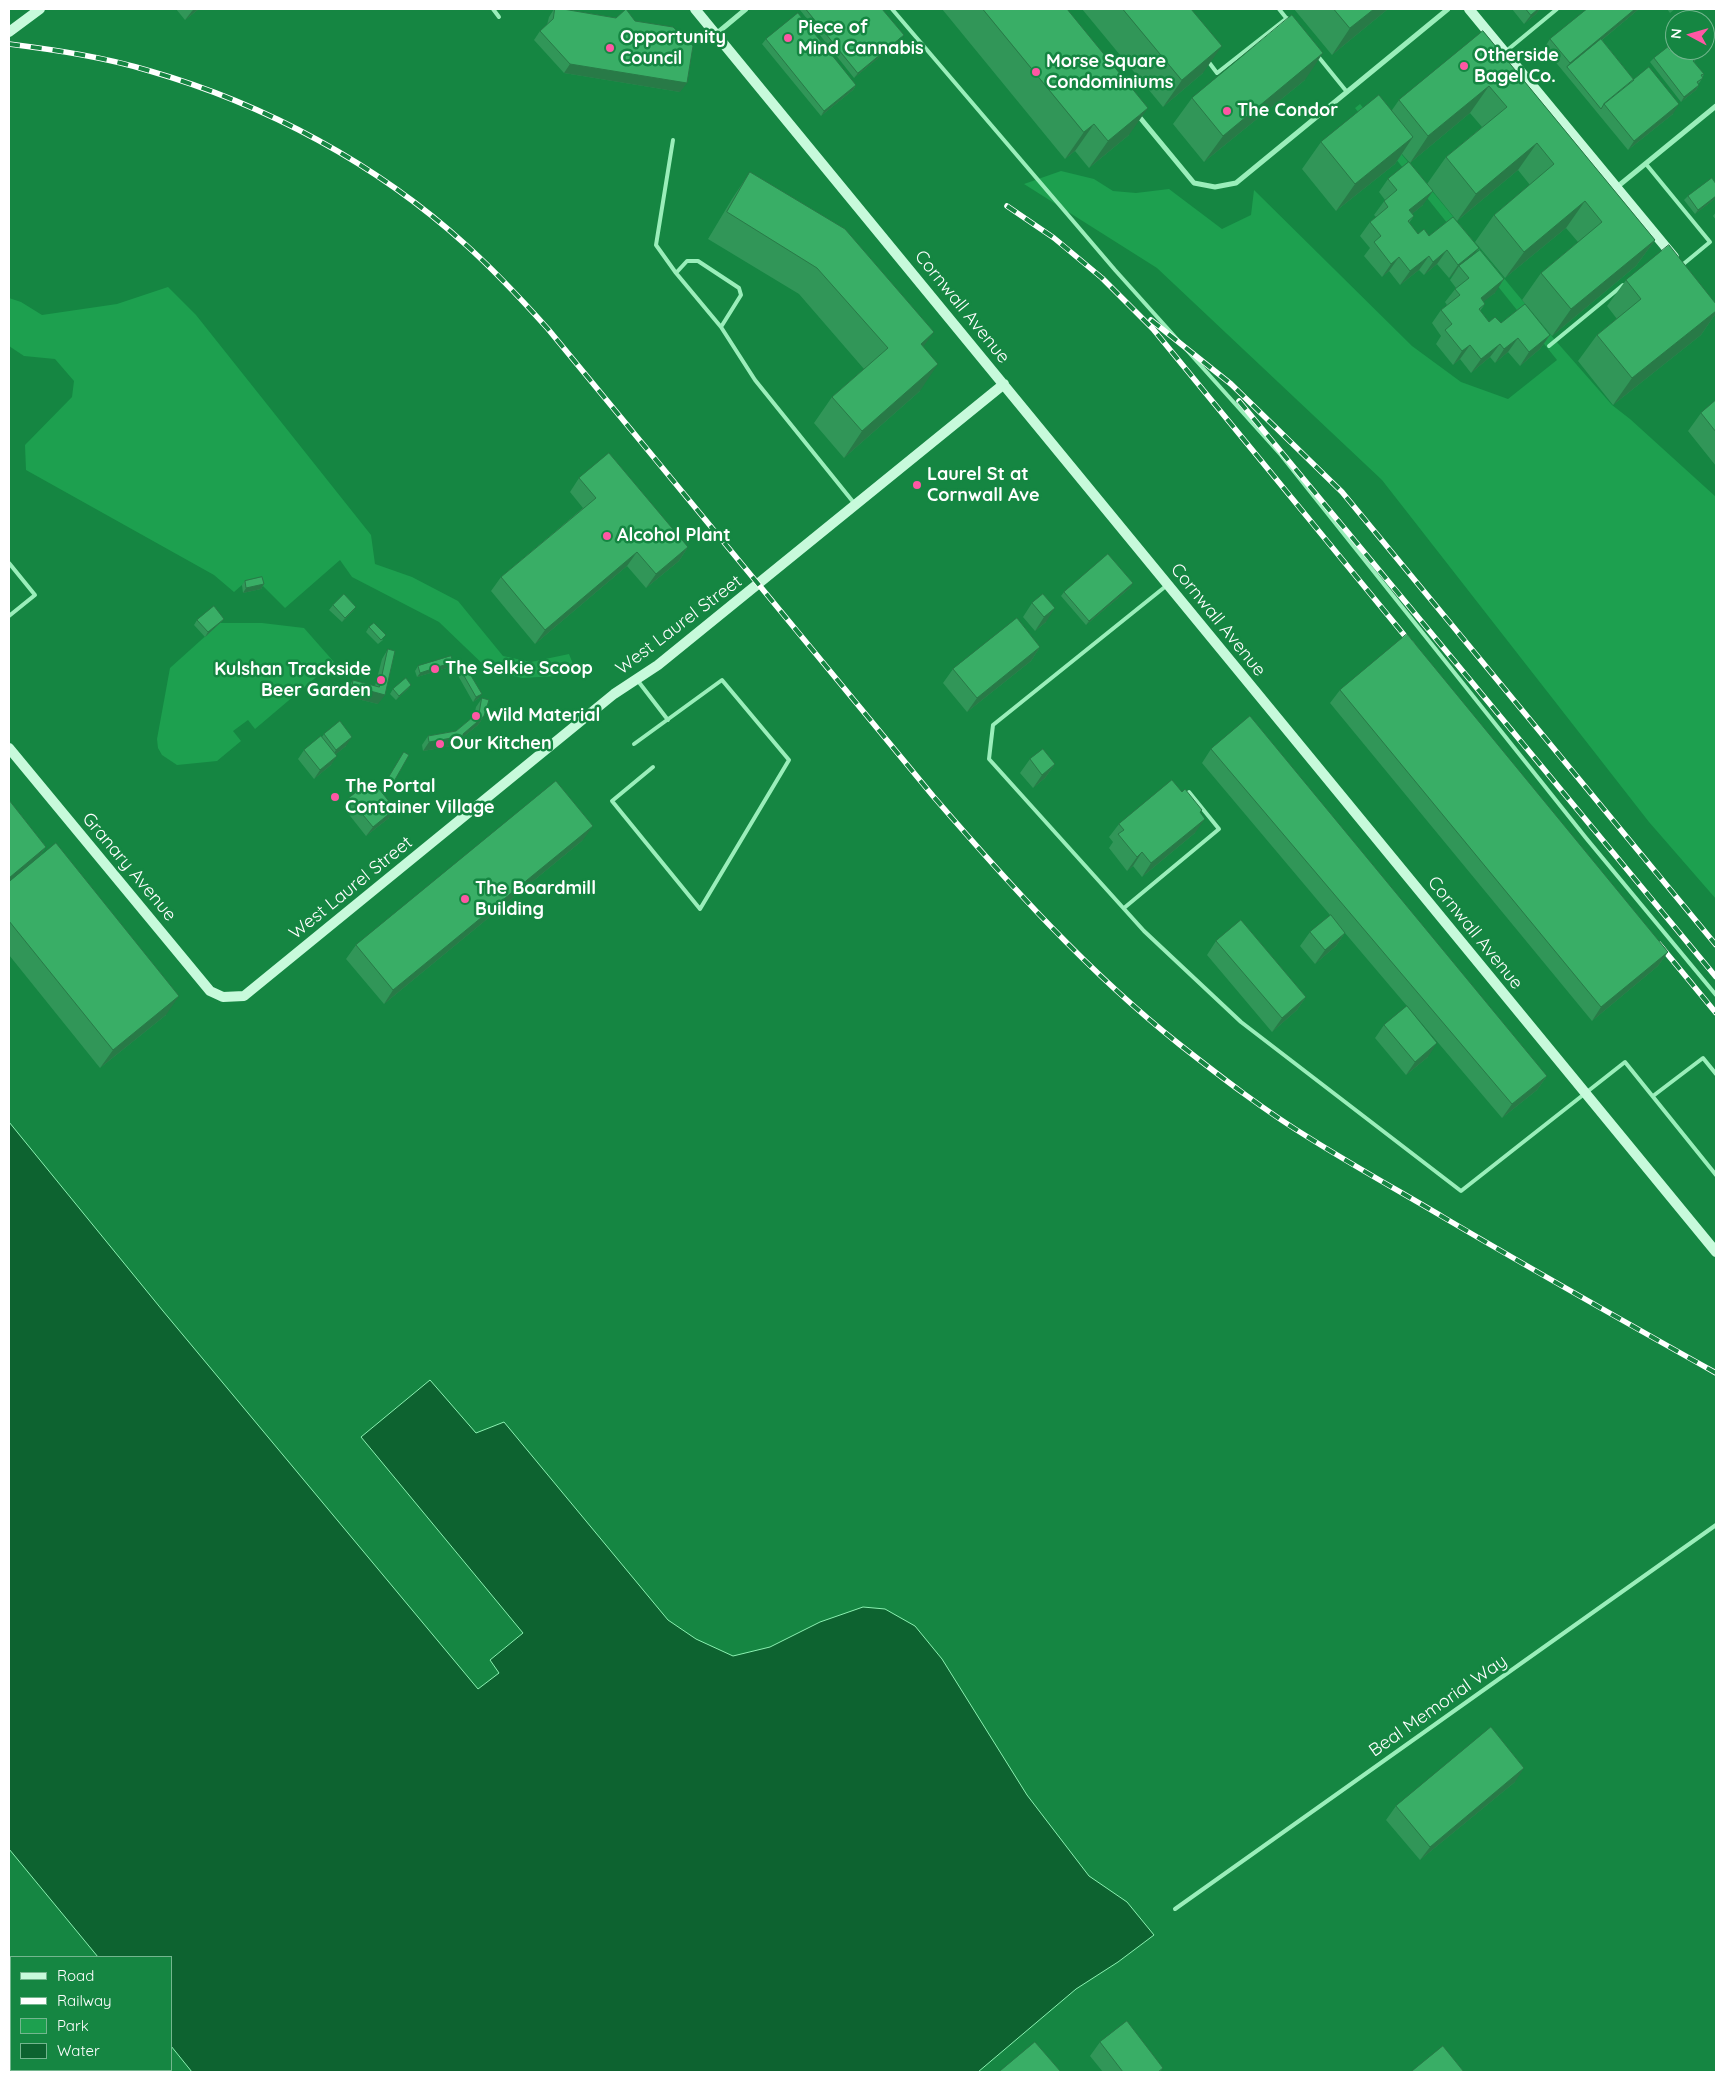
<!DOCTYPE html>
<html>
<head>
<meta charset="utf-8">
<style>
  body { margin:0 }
  #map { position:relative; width:1725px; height:2081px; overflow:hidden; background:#158642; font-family:Quicksand,sans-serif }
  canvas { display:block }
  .frame { position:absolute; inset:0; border:10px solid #fff; pointer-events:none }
  .legend { position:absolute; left:10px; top:1956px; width:162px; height:115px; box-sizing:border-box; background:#158642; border:1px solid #73b68e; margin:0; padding:6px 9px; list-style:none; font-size:15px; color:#fff }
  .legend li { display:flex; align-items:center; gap:10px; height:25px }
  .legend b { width:25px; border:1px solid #73b68e }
  .north { position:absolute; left:1665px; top:10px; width:50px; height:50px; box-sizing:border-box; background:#158642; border:1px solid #73b68e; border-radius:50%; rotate:276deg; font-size:14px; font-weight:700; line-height:20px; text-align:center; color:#fff }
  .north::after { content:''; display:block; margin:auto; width:18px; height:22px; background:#ff57a4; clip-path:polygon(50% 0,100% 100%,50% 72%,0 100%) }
</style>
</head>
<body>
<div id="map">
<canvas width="1725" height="2081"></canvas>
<div class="frame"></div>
<ul class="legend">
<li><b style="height:6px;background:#c7fadb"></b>Road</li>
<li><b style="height:6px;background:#fff"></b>Railway</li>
<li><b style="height:14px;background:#1da04f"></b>Park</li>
<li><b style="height:14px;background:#0d6330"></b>Water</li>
</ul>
<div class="north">N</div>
</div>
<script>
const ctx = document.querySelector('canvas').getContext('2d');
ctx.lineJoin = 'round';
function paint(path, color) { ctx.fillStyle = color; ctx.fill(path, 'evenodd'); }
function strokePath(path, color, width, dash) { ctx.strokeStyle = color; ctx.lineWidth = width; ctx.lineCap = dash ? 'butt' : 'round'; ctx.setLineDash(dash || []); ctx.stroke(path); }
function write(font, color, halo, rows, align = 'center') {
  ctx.font = font + ' Quicksand,sans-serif'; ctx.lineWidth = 5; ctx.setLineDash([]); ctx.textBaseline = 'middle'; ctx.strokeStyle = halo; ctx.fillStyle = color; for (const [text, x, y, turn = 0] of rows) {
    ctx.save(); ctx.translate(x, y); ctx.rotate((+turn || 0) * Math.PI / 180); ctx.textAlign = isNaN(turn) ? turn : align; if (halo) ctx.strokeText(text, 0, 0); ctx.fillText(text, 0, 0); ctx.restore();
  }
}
paint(new Path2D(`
  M1360 104 1555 340 1612 405 1630 419 1716 497V899L1649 822 1382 480 1157 268 1024 184 1061 171 1094 179 1113 191 1136 193 1169 189 1222 229 1251 215 1254 190 1412 346 1461 382 1508 399 1557 360 1355 108Z
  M168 287 196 315 371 535 375 564 412 577 458 601 503 656 531 662 569 654 573 664 556 676 522 678 489 670 439 622 352 577 340 560 285 608 259 582 242 585 234 592 214 575 26 470 25 445 72 397 74 381 55 359 24 356 9 346V298L21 302 42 315 117 304Z
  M220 623H262L304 628 334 662 255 729 248 720 233 731 241 741 217 761 177 765 162 755 158 748 157 739 170 668Z`), '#1da04f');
const water = new Path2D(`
  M9 1122 163 1311 478 1689 499 1673 490 1660 523 1633 361 1437 430 1380 476 1433 504 1422 668 1620 696 1639 733 1656 770 1647 820 1622 863 1607 885 1609 915 1626 942 1659 1027 1795 1089 1876 1127 1902 1154 1935 1118 1962 1076 1989 978 2072H192L171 2046V1957H98L9 1849Z
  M9 1977 11 1980V2070H85L88 2072H9Z`);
paint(water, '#0d6330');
strokePath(water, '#8bf1b1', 1);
strokePath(new Path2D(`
  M493 9 499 17
  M892 9 1115 270 1281 455 1586 838 1716 995
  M1279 9 1287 19
  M1505 52 1557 9
  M1317 55 1347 92
  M1208 61 1217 73 1287 18
  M673 140 656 245 676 273 721 327 755 380 854 503
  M1646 164 1710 242 1681 266
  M676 273 687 261H698L739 288 741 295 721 327
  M1549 346 1623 285
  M9 563 35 595 9 616
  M1166 586 993 725 989 759 1144 931 1241 1022 1461 1191 1625 1062 1716 1175
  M638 681 668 720
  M634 744 722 680 789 760 700 909 612 801 653 767
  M1124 908 1219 829 1189 792
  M1653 1096 1703 1058 1716 1074
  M1175 1909 1716 1525`), '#9aeeba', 4);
strokePath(new Path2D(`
  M716 34 746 9
  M1137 114 1194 183 1215 187 1236 183 1448 9
  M1617 187 1716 106`), '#9aeeba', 5);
strokePath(new Path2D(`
  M695 9 1716 1252
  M1469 9 1674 257
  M9 32 40 9
  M9 748 210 991 223 997 244 996 614 694 658 665 1004 384`), '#c7fadb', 10);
const rail = new Path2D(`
  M9 44C56 50 104 57 150 71 265 104 377 164 466 245 495 271 522 300 548 329L933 796C1009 884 1087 971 1179 1044 1221 1077 1265 1111 1311 1139 1354 1166 1399 1191 1443 1217 1533 1270 1625 1322 1716 1373
  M1007 206 1054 238 1102 278 1153 329 1414 647
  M1151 320 1231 384 1342 492 1716 945
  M1239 401 1716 977
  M1659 944 1716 1013`);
strokePath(rail, '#fff', 5.5);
strokePath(rail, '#158642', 4, [11]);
paint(new Path2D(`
  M176 9H199L185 20Z
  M554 9H563L635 21 680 92 564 73 534 40 540 31 547 25 549 17Z
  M801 9H882L904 35 900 40 854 78 800 10Z
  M942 9H1067L1129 135 1089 168 1075 151 1065 159Z
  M1082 9H1191L1203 73 1163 107Z
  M1294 9H1388L1332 55Z
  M1512 9H1540L1536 14 1524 24Z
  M1639 9 1602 40 1634 80 1673 114 1628 150 1544 48 1550 39Z
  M1667 9H1675L1670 13Z
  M1483 31 1655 240 1636 266 1552 336 1522 300 1541 273 1578 242 1566 228 1505 278 1475 242 1494 215 1530 185 1518 170 1457 221 1427 184 1446 157 1482 127 1470 113 1410 163 1423 205 1412 214 1414 216 1409 223 1418 234 1429 236 1479 248 1474 254 1495 293 1483 301 1485 304 1480 311 1489 322 1501 323 1550 335 1540 349 1520 366 1508 352 1495 363 1490 357 1471 373 1460 359 1453 365 1436 344 1441 336 1432 323 1441 310 1447 305 1445 302 1456 288 1450 280 1454 274 1449 278 1437 264 1424 275 1419 270 1400 285 1389 271 1382 277 1364 256 1370 248 1360 236 1370 222 1376 217 1374 215 1385 200 1379 192 1388 179 1409 162 1402 154 1395 164 1336 211 1302 169 1321 142 1392 110 1399 100Z
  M766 39 856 85 853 90 821 116 762 44Z
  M1670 50 1697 58 1694 62 1704 74 1700 82 1698 84 1699 85 1696 90 1681 102 1650 62 1654 58Z
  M1305 80 1204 162 1173 124 1192 98Z
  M750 172 923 347 920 391 844 458 814 423 832 397 864 369 799 294 708 239 732 199Z
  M1688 196 1716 198 1695 214 1684 200Z
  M1716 212V220L1713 216Z
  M1626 280 1716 304V313L1701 335 1613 405 1578 361 1597 335 1617 319 1607 306Z
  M1716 400V466L1688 431 1701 413Z
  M579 478 688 547 679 561 646 588 627 566 535 644 491 591 501 577 583 508 570 492Z
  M245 581 264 584 261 589 243 593 242 585Z
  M1130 588 1086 625 1061 596 1064 592Z
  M1043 594 1046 622 1035 631 1023 617 1032 603Z
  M333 605 356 607 353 611 342 622 329 610Z
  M224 619 220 623 205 637 194 625 197 620Z
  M369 627 383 640 378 644 366 632Z
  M1040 647 1031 661 967 712 943 683 953 669Z
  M388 649 378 704 345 696 347 689 353 680 375 686 382 659Z
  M453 662 450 667 417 677 415 671 418 666Z
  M459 667 479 698 473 702 456 672Z
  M411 685 408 689 396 700 390 694 393 689Z
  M1340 690 1668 952 1658 966 1592 1021 1330 703Z
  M482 698 484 716 478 725 462 738 457 745 423 751 422 745 428 736 456 731 474 716 476 707Z
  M324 734 346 746 336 754 331 765 314 779 298 759 304 750 322 737Z
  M1211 749 1547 1076 1537 1090 1502 1118 1345 933 1336 946 1315 964 1300 946 1310 932 1330 915 1202 763Z
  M404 752 392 785 389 790 383 786Z
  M1030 759 1055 764 1045 778 1033 788 1020 773Z
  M1182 792 1202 810 1200 813 1195 833 1142 877 1133 866 1127 871 1109 848 1113 842 1109 837 1119 824Z
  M349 798 389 818 366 836 343 807Z
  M9 800 46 847 38 858 166 1015 100 1068 9 955Z
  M583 840 384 1004 346 959 356 945Z
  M1216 941 1306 997 1297 1010 1272 1032 1207 955Z
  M1384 1025 1428 1057 1406 1075 1375 1038Z
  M1515 1782 1420 1860 1386 1820 1396 1806Z
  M1100 2042 1163 2068 1160 2072H1103L1090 2056Z`), '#319658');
paint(new Path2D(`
  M194 9H199L185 20 192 11Z
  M1374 9H1388L1332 55 1350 28Z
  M1538 9H1540L1536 14 1524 24 1531 15Z
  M1635 9H1639L1568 68 1567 67 1570 63Z
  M904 35 900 40 854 78 858 73Z
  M1222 46 1203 73 1163 107 1182 80Z
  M1323 53 1305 80 1204 162 1223 136Z
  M570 64 687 83 680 92 564 73Z
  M856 85 853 90 821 116 824 111Z
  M1699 85 1696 90 1681 102 1684 97Z
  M1489 86 1470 113 1410 163 1428 136Z
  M1679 104 1673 114 1628 150 1634 141Z
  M1148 108 1129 135 1089 168 1108 141Z
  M1094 124 1075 151 1065 159 1084 132Z
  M1413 137 1395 164 1336 211 1355 184Z
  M1537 143 1518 170 1457 221 1476 194Z
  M1433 191 1423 205 1400 224 1409 210Z
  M1716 196V198L1695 214 1698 210Z
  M1585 201 1566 228 1505 278 1524 252Z
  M1655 240 1636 266 1552 336 1571 309Z
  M1479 248 1469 261 1459 266 1454 274 1449 278 1458 265Z
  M1447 250 1437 264 1424 275 1433 262Z
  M1429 256 1419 270 1400 285 1410 271Z
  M1399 257 1389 271 1382 277 1391 264Z
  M1504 279 1495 293 1471 311 1481 298Z
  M1716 311V313L1701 335 1613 405 1632 378Z
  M934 332 915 358 921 344Z
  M1550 335 1540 349 1520 366 1529 352Z
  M1518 338 1508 352 1495 363 1504 349Z
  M1500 344 1490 357 1471 373 1481 359Z
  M1470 345 1460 359 1453 365 1462 351Z
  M938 364 920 391 844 458 862 431Z
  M688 547 679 561 646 588 656 574Z
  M637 552 627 566 535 644 545 630Z
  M1133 583 1130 588 1086 625 1089 621Z
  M264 584 261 589 243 593 246 588Z
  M356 607 353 611 342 622 345 618Z
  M1055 608 1046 622 1035 631 1044 617Z
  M224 619 220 623 205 637 208 632Z
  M1040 647 1031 661 967 712 977 698Z
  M453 662 450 667 417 677 420 673Z
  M411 685 408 689 396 700 399 696Z
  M352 686 385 695 378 704 345 696Z
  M482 694 479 698 473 702 476 697Z
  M484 716 478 725 462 738 457 745 423 751 429 742 463 734Z
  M352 737 346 746 330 759 336 750Z
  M337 756 331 765 314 779 320 770Z
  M1055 764 1045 778 1033 788 1042 775Z
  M395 809 389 818 366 836 373 827Z
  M1205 819 1195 833 1142 877 1151 863Z
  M593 826 583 840 384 1004 393 990Z
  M46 847 33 865 9 885V878Z
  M1142 852 1133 866 1127 871 1137 857Z
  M1345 933 1336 946 1315 964 1325 950Z
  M1668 952 1658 966 1592 1021 1601 1007Z
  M179 996 166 1015 100 1068 113 1050Z
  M1306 997 1297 1010 1272 1032 1282 1018Z
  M1437 1043 1428 1057 1406 1075 1415 1062Z
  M1547 1076 1537 1090 1502 1118 1512 1104Z
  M1524 1768 1515 1782 1420 1860 1430 1847Z`), '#287a47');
const building = new Path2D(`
  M555 9H563L616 18 626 9 635 21 673 27 693 46 687 83 570 64 540 31 553 19Z
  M806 9H882L904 35 858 73Z
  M983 9H1067L1148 108 1108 141 1094 124 1084 132Z
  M1123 9H1191L1222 46 1182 80Z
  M1334 9H1374L1350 28Z
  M1526 9H1538L1531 15Z
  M1587 9H1635L1570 63 1550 39Z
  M798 13 856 85 824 111 766 39Z
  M1292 15 1323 53 1223 136 1192 98Z
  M1483 31 1655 240 1571 309 1541 273 1602 222 1585 201 1524 252 1494 215 1554 164 1537 143 1476 194 1446 157 1507 107 1489 86 1428 136 1399 100Z
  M1601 39 1634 80 1604 104 1601 109 1567 67Z
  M1668 47 1670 50 1675 47V50H1691L1697 58 1693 61 1704 74 1701 75 1703 78 1697 82 1699 85 1684 97 1654 58Z
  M1649 67 1679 104 1634 141 1604 104Z
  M1379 95 1413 137 1355 184 1321 142Z
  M1409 162 1433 191 1409 210 1414 216 1408 221 1418 234 1424 229 1429 236 1453 217 1479 248 1458 265 1447 250 1433 262 1429 256 1410 271 1399 257 1391 264 1374 242 1381 236 1370 222 1388 207 1384 201 1397 190 1388 179Z
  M750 172 845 229 934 332 921 344 938 364 862 431 832 397 888 348 817 268 727 212Z
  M1712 178 1716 184V196L1698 210 1688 196Z
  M1669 245 1716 304V311L1632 378 1597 335 1641 299 1626 280Z
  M1480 250 1504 279 1481 298 1485 304 1479 309 1489 322 1495 317 1501 323 1525 304 1550 335 1529 352 1518 338 1504 349 1500 344 1481 359 1470 345 1462 351 1445 330 1452 324 1441 310 1460 295 1455 289 1469 278 1459 266Z
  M1716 400V432L1701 413Z
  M609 453 688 547 656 574 637 552 545 630 501 577 596 498 579 478Z
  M1108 554 1133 583 1089 621 1064 592Z
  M262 577 264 584 246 588 245 581Z
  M344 594 356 607 345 618 333 605Z
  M1043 594 1055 608 1044 617 1032 603Z
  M214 606 224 619 208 632 197 620Z
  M1017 618 1040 647 977 698 953 669Z
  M374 623 386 635 381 640 369 627Z
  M1407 634 1668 952 1601 1007 1340 690Z
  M388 649 395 651 385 695 352 686 353 680 379 687Z
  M451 656 453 662 420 673 418 666Z
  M464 664 482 694 476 697 459 667Z
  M406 678 411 685 399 696 393 689Z
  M482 698 489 700 484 716 463 734V736L429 742 428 736 456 731 479 712Z
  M1250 716 1547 1076 1512 1104 1211 749Z
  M340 721 352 737 336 750 324 734Z
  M321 736 337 756 320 770 304 750Z
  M1043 749 1055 764 1042 775 1030 759Z
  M404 752 409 755 392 785 386 782Z
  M372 780 395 809 373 827 349 798Z
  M1172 780 1182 792 1185 789 1202 810 1200 812 1205 819 1151 863 1142 852 1137 857 1118 834 1124 830 1119 824Z
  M556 781 593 826 393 990 356 945Z
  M9 800 46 847 9 878Z
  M56 843 179 996 113 1050 9 921V882Z
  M1331 915 1345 933 1325 950 1310 932Z
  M1241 920 1306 997 1282 1018 1216 941Z
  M1407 1006 1437 1043 1415 1062 1384 1025Z
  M1491 1727 1524 1768 1430 1847 1396 1806Z
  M1127 2021 1163 2068 1158 2072H1123L1100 2042Z
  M1035 2042 1061 2072H999Z
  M1443 2046 1464 2072H1411Z`);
paint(building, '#39ae66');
strokePath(building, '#287a47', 1);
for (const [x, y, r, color] of [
  [788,38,5,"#ff57a4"],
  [610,48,5,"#ff57a4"],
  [1464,66,5,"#ff57a4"],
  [1036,72,5,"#ff57a4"],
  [1227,111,5,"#ff57a4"],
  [917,485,5,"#ff57a4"],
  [607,536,5,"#ff57a4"],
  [435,669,5,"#ff57a4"],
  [381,680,5,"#ff57a4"],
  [476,716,5,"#ff57a4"],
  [440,744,5,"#ff57a4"],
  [335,797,5,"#ff57a4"],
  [465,899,5,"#ff57a4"]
]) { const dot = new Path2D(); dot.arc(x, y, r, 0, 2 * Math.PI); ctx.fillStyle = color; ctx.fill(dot); strokePath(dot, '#158642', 2); }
write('bold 18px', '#fff', '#158642', [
  ["Piece of",798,28],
  ["Mind Cannabis",798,49],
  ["Opportunity",620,38],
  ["Council",620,59],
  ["Otherside",1474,56],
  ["Bagel Co.",1474,77],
  ["Morse Square",1046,62],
  ["Condominiums",1046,83],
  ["The Condor",1237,111],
  ["Laurel St at",927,475],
  ["Cornwall Ave",927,496],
  ["Alcohol Plant",617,536],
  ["The Selkie Scoop",445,669],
  ["Kulshan Trackside",371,670,"right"],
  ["Beer Garden",371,691,"right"],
  ["Wild Material",486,716],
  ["Our Kitchen",450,744],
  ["The Portal",345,787],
  ["Container Village",345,808],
  ["The Boardmill",475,889],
  ["Building",475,910]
], 'left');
write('18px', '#fff', '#158642', [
  ["Cornwall Avenue",962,307,51],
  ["Cornwall Avenue",1218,620,51],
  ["West Laurel Street",679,625,-37],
  ["Granary Avenue",129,867,50],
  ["West Laurel Street",351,888,-39],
  ["Cornwall Avenue",1475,933,51],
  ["Beal Memorial Way",1438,1706,-35]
]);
</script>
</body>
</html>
